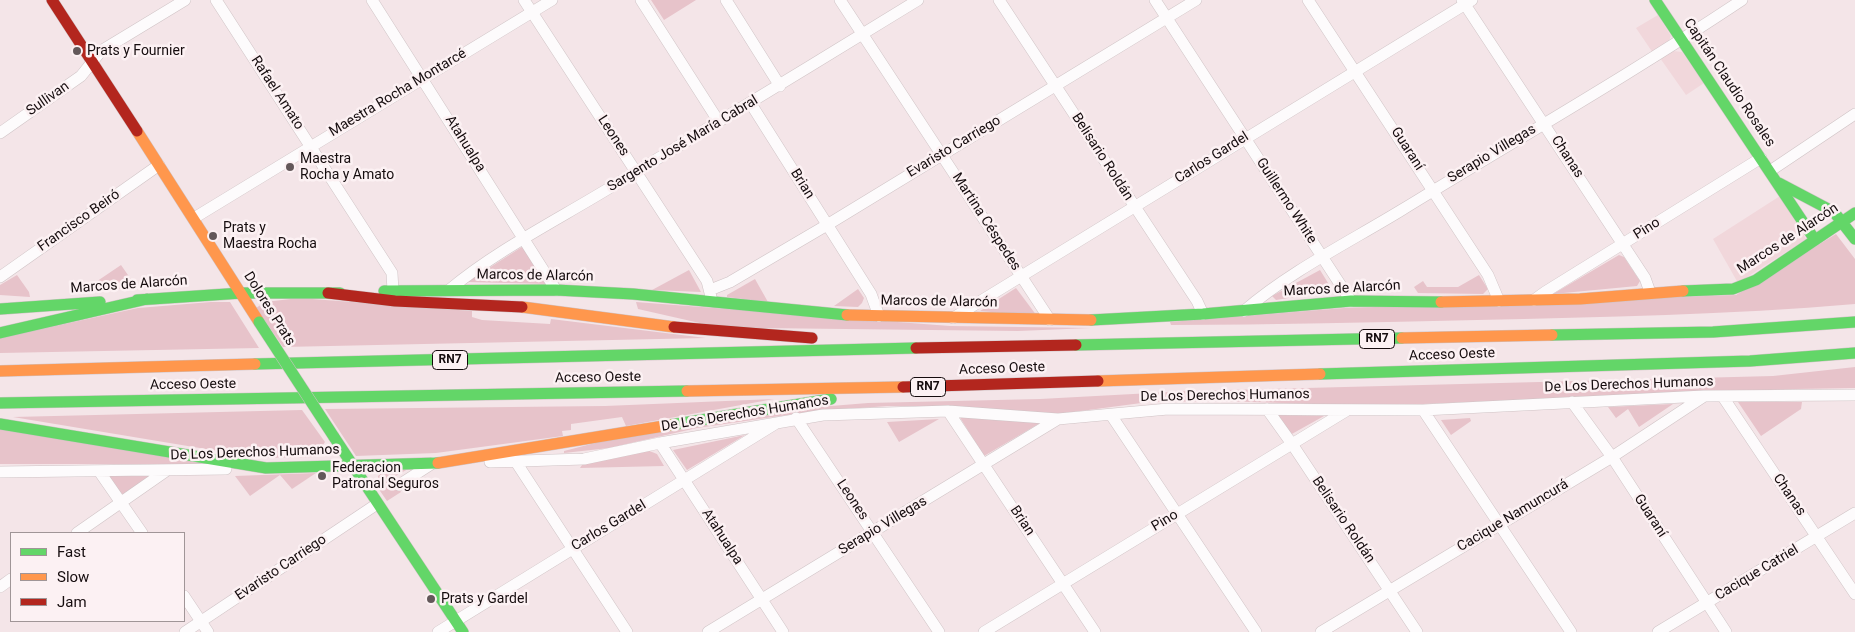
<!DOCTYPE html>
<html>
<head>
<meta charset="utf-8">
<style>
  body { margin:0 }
  #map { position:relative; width:1855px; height:632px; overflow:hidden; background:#f4e5e8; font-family:Roboto,sans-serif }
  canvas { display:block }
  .legend { position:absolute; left:10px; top:532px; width:175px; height:90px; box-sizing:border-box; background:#fcf1f3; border:1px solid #a09597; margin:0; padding:6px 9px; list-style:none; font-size:15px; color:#150c0e }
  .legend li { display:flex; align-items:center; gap:10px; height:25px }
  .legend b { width:25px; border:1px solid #a09597 }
</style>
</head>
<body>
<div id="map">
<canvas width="1855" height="632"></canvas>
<ul class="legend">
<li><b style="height:6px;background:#63d668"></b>Fast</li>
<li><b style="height:6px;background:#ff974d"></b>Slow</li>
<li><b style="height:6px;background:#b3261e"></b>Jam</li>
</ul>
</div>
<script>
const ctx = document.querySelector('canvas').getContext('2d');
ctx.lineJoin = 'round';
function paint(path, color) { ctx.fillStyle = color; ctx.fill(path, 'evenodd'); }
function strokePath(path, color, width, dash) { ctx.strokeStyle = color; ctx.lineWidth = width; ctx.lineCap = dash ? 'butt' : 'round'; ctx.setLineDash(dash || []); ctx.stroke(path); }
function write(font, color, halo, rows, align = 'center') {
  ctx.font = font + ' Roboto,sans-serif'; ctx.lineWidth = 5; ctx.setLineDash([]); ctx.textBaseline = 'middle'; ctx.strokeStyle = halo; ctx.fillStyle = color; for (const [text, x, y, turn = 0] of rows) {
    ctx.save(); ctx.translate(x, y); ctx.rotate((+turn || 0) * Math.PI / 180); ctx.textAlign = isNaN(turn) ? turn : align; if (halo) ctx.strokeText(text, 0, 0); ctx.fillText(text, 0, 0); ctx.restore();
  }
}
paint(new Path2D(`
  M1658 15 1671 36 1668 43 1653 53 1636 28Z
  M1673 51 1682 52 1704 83 1686 95 1660 58Z
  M1780 196 1806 239 1738 283 1713 239Z`), '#f1d7db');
paint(new Path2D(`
  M651 0H696L664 20Z
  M1836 234 1855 259V304C1729 315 1603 317 1477 320 1375 322 1273 325 1171 325L1170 322 1344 308 1736 295Z
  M525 245 548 284 467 282Z
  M1619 255 1624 257 1640 281 1637 286 1553 294Z
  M121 265 137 288 84 290Z
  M689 270 701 292 652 290Z
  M1320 270 1333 291 1276 300 1272 296Z
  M17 275 29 292 30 297 0 295V285Z
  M1479 275 1488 289 1483 294 1418 293 1414 287 1423 281 1427 287H1458Z
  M755 279 768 302 727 297V295Z
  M1016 288 1037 316 980 311Z
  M858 289 864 298 862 303 858 307 834 306Z
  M299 298 472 311V317L482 320 550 324 551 319 706 338 283 347 256 308 265 302Z
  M211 302H230L259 348 0 353V338L138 308Z
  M636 302 950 326 1091 328 1018 331 759 328 704 324 638 309Z
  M1855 367V388L1796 389 1374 406 1221 401 1149 402 1058 414 949 406H888L818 411 780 416 697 428 609 448 564 453V451L626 435 708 421 806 408 868 403 1040 399 1189 391 1773 376Z
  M774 399 626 426 622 417 571 424V430L562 431 563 436 436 453 356 456 325 409 605 406Z
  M1738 402H1802L1801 409 1761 436Z
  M1673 404 1639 427 1628 409 1616 418 1608 407Z
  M302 410 325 442 315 457 260 458 13 417Z
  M1278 415 1324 416 1290 435Z
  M959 416 1040 423 984 456Z
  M1470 418 1471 421 1451 435 1441 420Z
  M939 419 899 442 887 422Z
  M0 429 212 464H0Z
  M745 435 687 470 673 450Z
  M647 450 657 454 664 466 580 468 584 462Z
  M408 469 392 478 401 492 387 501 378 488V476L383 472Z
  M316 473 292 489 280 475 250 496 235 476Z
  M104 475H155L121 498Z`), '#e7c3ca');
const street = new Path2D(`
  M216 0 392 273 393 291
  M372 0 556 290
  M524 0 707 281 711 297
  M641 0 719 122
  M726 0 780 86
  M840 0 1050 320
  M999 0 1197 301 1203 314
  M1155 0 1351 301
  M1308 0 1488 275 1499 301
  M1462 0 1645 278 1650 292
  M751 104 871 294 879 316
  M0 133 81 76 101 51 185 0
  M1770 171 1855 114
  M194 218 552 0
  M0 277 159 165
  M449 290C497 250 557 220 611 187 714 124 816 63 918 0
  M710 290 730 282 827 225 1196 0
  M1534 300 1545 292 1761 158
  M1244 311C1289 272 1349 242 1400 211 1514 141 1631 74 1742 0
  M953 318 1472 0
  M1723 397 1855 594
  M1572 402 1612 457 1726 632
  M1267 409 1292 444 1417 632
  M1423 410 1571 632
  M948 411 1095 632
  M1111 415 1256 632
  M796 418 939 632
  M660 443 783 632
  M490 462 584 459 660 443 823 415 948 411 1058 419 1168 409 1423 410 1704 396 1855 395
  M516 462 627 632
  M99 471 142 533
  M0 472 226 469
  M399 485 433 463
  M77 533 166 471
  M0 587 11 579
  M184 596 208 632
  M185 632 377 504
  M438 632 775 424
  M708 632 1058 419
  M984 632 1346 411
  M1321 632 1612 457 1703 397
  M1658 632 1855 513`);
const fast = new Path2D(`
  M1655 0 1815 240
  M1779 183 1834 212 1855 239
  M384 291 556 290 633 294 847 315
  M1683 291 1733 289 1756 280 1855 213
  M137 300 242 293H340
  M0 309 100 302
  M1091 320 1203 314 1351 301 1441 302
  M0 333 147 299
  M1552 335 1713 332 1855 322
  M1076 345 1402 338
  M255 364 916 348
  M1320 374 1750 361 1855 353
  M0 403 687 391
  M0 424 266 468
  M670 425 831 399
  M334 437 463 632
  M266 468 438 463`);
const slow = new Path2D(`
  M137 131 259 322
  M1441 302 1580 299 1683 291
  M522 307 674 327
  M847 315 1091 320
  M1402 338 1552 335
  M0 371 255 364
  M1098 381 1320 374
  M687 391 903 387
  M438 463 670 425`);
const jam = new Path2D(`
  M52 0 137 131
  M328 293 395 301 522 307
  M674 327 812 338
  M916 348 1076 345
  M903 387 1098 381`);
strokePath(street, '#cfc3c5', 12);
strokePath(fast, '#cfc3c5', 12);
strokePath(slow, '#cfc3c5', 12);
strokePath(jam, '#cfc3c5', 12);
strokePath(street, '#fdfbfc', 11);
strokePath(fast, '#63d668', 11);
strokePath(slow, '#ff974d', 11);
strokePath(jam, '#b3261e', 11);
const fastBridge = new Path2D(`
  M259 322 334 437`);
strokePath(fastBridge, '#cfc3c5', 12, []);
strokePath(fastBridge, '#63d668', 11);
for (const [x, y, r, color] of [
  [77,51,5,"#63585a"],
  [290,167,5,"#63585a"],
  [213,236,5,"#63585a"],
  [322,476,5,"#63585a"],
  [431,599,5,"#63585a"]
]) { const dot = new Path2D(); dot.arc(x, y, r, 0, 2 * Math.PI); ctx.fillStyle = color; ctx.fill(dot); strokePath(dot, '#fcf1f3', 2); }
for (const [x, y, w] of [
  [1377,339,35],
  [450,360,35],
  [928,387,35]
]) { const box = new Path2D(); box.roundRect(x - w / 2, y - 9.5, w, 19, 4); ctx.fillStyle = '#fcf1f3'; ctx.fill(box); strokePath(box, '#150c0e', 1); }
write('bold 12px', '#150c0e', null, [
  ["RN7",1377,339],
  ["RN7",450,360],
  ["RN7",928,387]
]);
write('14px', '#150c0e', '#fcf1f3', [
  ["Prats y Fournier",87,51],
  ["Maestra",300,159],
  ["Rocha y Amato",300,175],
  ["Prats y",223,228],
  ["Maestra Rocha",223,244],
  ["Federacion",332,468],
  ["Patronal Seguros",332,484],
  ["Prats y Gardel",441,599]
], 'left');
write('14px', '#150c0e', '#fcf1f3', [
  ["Capitán Claudio Rosales",1729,83,56],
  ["Rafael Amato",277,93,57],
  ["Maestra Rocha Montarcé",398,93,-31],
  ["Sullivan",48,99,-35],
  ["Leones",613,136,57],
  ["Atahualpa",465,144,58],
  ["Sargento José María Cabral",683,144,-31],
  ["Evaristo Carriego",954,147,-31],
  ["Guaraní",1407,149,57],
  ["Serapio Villegas",1492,154,-31],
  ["Belisario Roldán",1102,157,57],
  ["Chanas",1567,157,57],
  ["Carlos Gardel",1212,158,-32],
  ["Brian",802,184,58],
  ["Guillermo White",1286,201,57],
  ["Francisco Beiró",79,221,-35],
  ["Martina Céspedes",986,222,57],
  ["Pino",1647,229,-32],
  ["Marcos de Alarcón",1788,239,-33],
  ["Marcos de Alarcón",535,276,1],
  ["Marcos de Alarcón",129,285,-4],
  ["Marcos de Alarcón",1342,289,-3],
  ["Marcos de Alarcón",939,302,1],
  ["Dolores Prats",269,309,58],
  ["Acceso Oeste",1452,355,-2],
  ["Acceso Oeste",1002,369,-2],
  ["Acceso Oeste",598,378,-1],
  ["Acceso Oeste",193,385,-1],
  ["De Los Derechos Humanos",1629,385,-2],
  ["De Los Derechos Humanos",1225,396,-1],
  ["De Los Derechos Humanos",745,414,-9],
  ["De Los Derechos Humanos",255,453,-2],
  ["Chanas",1789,495,56],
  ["Leones",852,500,56],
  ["Cacique Namuncurá",1513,516,-31],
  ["Guaraní",1650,516,57],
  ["Belisario Roldán",1343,520,56],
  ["Brian",1022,521,56],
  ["Pino",1165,521,-31],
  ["Carlos Gardel",609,526,-31],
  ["Serapio Villegas",883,526,-31],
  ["Atahualpa",722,537,57],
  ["Evaristo Carriego",281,568,-34],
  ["Cacique Catriel",1757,573,-31]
]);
</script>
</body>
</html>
